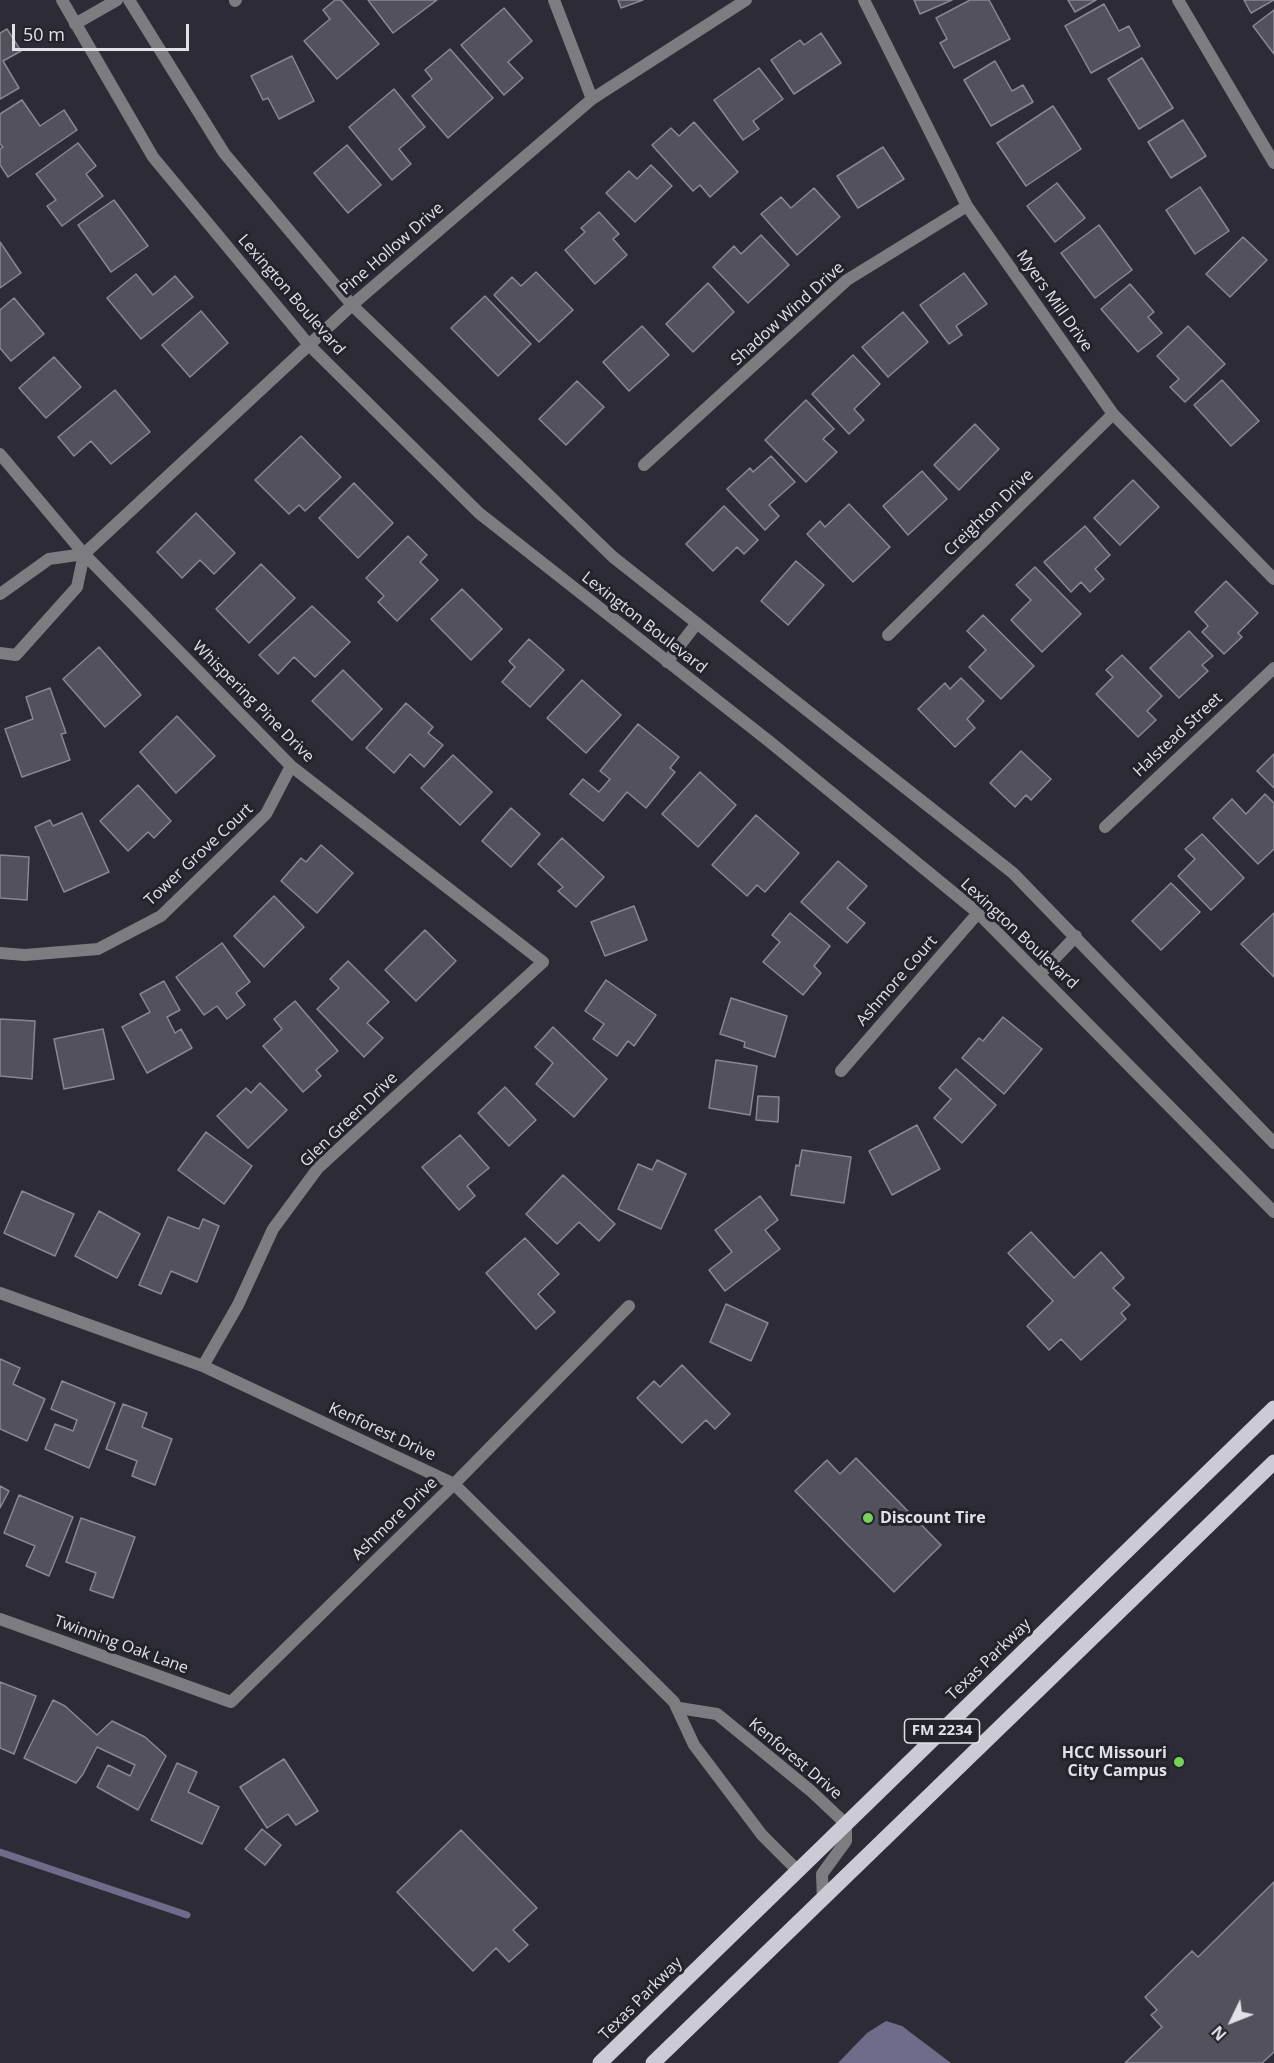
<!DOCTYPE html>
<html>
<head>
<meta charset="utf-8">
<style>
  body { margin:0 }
  #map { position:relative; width:1274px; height:2063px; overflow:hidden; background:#2d2c36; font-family:"Open Sans",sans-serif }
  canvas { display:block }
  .north { position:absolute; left:1202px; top:1991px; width:60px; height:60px; -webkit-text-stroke:4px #23232c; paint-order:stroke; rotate:227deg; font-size:16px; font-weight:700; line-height:24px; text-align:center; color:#e2e1e8 }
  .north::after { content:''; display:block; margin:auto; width:21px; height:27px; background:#e2e1e8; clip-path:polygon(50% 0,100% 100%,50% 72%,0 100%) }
  .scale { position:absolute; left:12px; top:24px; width:177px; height:27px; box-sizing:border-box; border:3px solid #e2e1e8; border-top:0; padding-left:8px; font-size:18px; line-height:21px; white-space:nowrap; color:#e2e1e8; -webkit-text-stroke:4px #23232c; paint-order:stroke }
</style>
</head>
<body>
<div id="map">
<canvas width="1274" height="2063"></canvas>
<div class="north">N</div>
<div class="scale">50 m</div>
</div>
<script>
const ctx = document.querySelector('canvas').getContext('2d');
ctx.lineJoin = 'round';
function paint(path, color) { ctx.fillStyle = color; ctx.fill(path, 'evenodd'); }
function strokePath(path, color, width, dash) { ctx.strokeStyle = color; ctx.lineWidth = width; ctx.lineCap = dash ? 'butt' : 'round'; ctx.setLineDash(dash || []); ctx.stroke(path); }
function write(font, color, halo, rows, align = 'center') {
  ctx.font = font + ' "Open Sans",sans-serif'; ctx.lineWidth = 6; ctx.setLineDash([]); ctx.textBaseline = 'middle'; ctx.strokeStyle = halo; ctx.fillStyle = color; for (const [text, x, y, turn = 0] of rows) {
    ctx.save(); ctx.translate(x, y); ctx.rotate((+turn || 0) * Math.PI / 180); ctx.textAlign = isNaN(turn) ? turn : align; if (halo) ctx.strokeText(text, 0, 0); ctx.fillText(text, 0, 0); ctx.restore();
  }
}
paint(new Path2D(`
  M886 2021 902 2026 951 2063H838L867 2033Z`), '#6f6c8b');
strokePath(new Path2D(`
  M0 1852 187 1915`), '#6f6c8b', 7);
const building = new Path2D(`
  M335 0H341L379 44 337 79 304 41 330 19 323 10Z
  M368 0H437L393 33Z
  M618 0H643L621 8Z
  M914 0H952L920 14Z
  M970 0H989L1010 39 954 68 940 43 947 39 936 18Z
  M1068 0H1096L1075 12Z
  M1244 0H1274L1251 13Z
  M1104 4 1119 31 1129 26 1140 46 1091 73 1065 26Z
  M504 8 532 41 508 62 523 78 504 95 461 45Z
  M1274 10V54L1253 26Z
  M7 29 21 51 3 61 19 88 0 99V33Z
  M821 33 841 63 794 94 771 60 800 40 804 45Z
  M450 49 493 98 448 138 412 96 432 79 425 70Z
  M292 56 314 101 279 119 268 98 263 100 251 76Z
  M1142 58 1173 108 1139 129 1108 79Z
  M995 61 1012 91 1023 85 1033 102 991 126 964 80Z
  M759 68 783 99 753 121 759 129 743 140 714 100Z
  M394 89 425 127 399 149 411 164 392 180 349 127Z
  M22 100 40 126 64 110 77 130 8 177 0 165V149L3 147 0 144V114Z
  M1053 106 1081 149 1026 186 997 143Z
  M1183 120 1206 156 1171 178 1148 142Z
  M694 122 738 172 710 197 700 185 693 191 652 145 671 128 679 136Z
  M78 143 96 166 86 174 103 196 62 226 47 206 56 200 36 174Z
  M347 145 381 185 348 213 314 173Z
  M883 147 904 179 858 208 837 176Z
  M651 165 672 186 635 222 606 193 629 171 637 179Z
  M1057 183 1085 218 1055 242 1027 206Z
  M1200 187 1229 231 1195 254 1166 210Z
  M814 188 840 217 797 255 761 214 781 197 791 208Z
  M114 200 148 246 111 272 78 225Z
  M599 212 619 234 613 239 627 255 595 284 565 250 585 232 581 228Z
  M1099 225 1132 270 1095 298 1061 253Z
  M761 235 789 265 748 303 713 267 734 246 741 254Z
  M1243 237 1267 260 1230 297 1206 274Z
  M0 242 21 273 0 288Z
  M536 272 573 310 539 342 494 295 512 277 521 286Z
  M964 273 987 304 956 326 962 335 949 344 920 305Z
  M136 274 153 295 175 276 193 297 141 339 107 298Z
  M708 283 734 312 693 352 666 324Z
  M1130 284 1154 312 1148 317 1162 333 1138 352 1101 309Z
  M485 296 531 344 498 376 451 328Z
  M14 298 44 334 11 361 0 348V310Z
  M201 311 228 343 190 377 162 345Z
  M903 312 928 342 888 377 862 347Z
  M642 326 669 355 629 391 603 362Z
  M1188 326 1225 364 1185 402 1170 387 1179 379 1157 356Z
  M853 355 880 384 854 409 864 420 849 434 812 394Z
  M54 357 81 387 46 418 19 388Z
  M1222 380 1259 421 1231 446 1194 405Z
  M577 381 604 407 566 445 539 419Z
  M115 390 150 432 111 464 91 441 74 456 58 437Z
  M806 400 834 429 823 439 837 452 806 482 765 440Z
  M975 424 999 449 959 490 934 465Z
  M301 436 341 477 305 511 299 505 289 514 255 480Z
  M771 456 795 482 769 505 779 516 765 530 727 489 750 468 753 472Z
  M922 471 947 499 908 535 883 506Z
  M1133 480 1159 507 1120 545 1094 518Z
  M354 483 393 523 358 558 319 518Z
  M849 504 890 547 853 582 807 534 820 521 825 527Z
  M724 506 758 540 744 554 737 547 713 571 686 544Z
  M196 513 235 553 214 574 200 560 182 578 157 552Z
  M1085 526 1110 555 1095 569 1104 579 1090 592 1081 582 1071 592 1044 562Z
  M408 536 427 555 420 562 438 580 397 621 378 602 384 596 366 578Z
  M796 561 824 585 788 625 761 601Z
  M261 564 295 598 249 643 216 609Z
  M1035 567 1081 614 1042 652 1011 620 1031 600 1016 585Z
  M1226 581 1258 613 1238 633 1242 637 1224 654 1202 632 1208 626 1195 612Z
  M462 589 502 629 471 660 431 619Z
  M312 606 350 642 315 677 294 657 278 674 259 655Z
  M983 615 1034 666 1001 699 969 667 986 650 967 631Z
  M1189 631 1213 656 1202 665 1208 671 1179 698 1150 668Z
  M529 639 564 670 530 707 502 682 515 667 509 661Z
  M99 647 141 695 105 727 63 679Z
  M1122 655 1162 696 1147 711 1156 720 1138 737 1096 694 1113 677 1106 670Z
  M343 670 382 709 352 740 312 701Z
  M961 678 984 701 967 719 975 728 955 747 918 709 945 683 950 689Z
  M582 680 621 715 586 753 547 718Z
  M50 688 66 733 61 734 70 760 22 777 5 729 33 719 26 697Z
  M406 703 433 727 428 733 443 745 424 767 410 754 394 773 366 748Z
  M177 716 215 756 176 793 140 752Z
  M638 724 679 757 670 768 675 772 646 808 627 792 603 821 570 794 583 779 599 792 610 779 600 771Z
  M1021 751 1051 779 1031 800 1026 795 1015 807 990 783Z
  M1274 754V788L1257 771Z
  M453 755 492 792 460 825 421 788Z
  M700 772 736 805 698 847 662 814Z
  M138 785 171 821 154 838 148 832 128 851 100 821Z
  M1265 794 1274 803V849L1258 864 1213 818 1232 799 1246 814Z
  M511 808 540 834 511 867 482 841Z
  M82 813 109 872 64 892 35 827 50 820 53 826Z
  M756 815 799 853 765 892 757 885 747 896 712 865Z
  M1202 834 1244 878 1211 910 1178 876 1195 859 1185 849Z
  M562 838 604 877 576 907 558 891 563 887 538 864Z
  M321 845 353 873 317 913 281 881 301 858 306 862Z
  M0 855 29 857 27 900 0 898Z
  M838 861 867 886 847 908 865 923 847 943 801 902Z
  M1171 883 1200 912 1161 950 1132 921Z
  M274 896 304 927 264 967 234 936Z
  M634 906 647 940 605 956 591 922Z
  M790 913 830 946 814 966 821 973 803 995 763 962 780 942 772 935Z
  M1274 913V977L1241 944Z
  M425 930 456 961 416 1001 385 970Z
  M222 943 250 982 236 993 245 1005 227 1019 217 1006 204 1015 176 977Z
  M348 961 389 1002 367 1023 383 1038 364 1057 317 1009 339 988 330 979Z
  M606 980 656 1015 634 1046 628 1041 617 1056 593 1039 604 1024 585 1011Z
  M164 981 180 1010 167 1017 175 1033 181 1029 192 1048 147 1073 122 1027 150 1012 140 994Z
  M731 998 787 1016 775 1057 744 1047 745 1042 720 1034Z
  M295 1001 338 1051 316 1070 321 1076 303 1092 263 1046 282 1029 274 1019Z
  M1003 1017 1042 1049 1004 1094 962 1058 979 1038 983 1041Z
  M0 1019 35 1021 32 1079 0 1076Z
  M553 1027 607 1079 574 1117 536 1084 553 1063 535 1047Z
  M103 1029 114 1079 64 1089 54 1039Z
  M716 1060 757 1066 750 1115 709 1108Z
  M956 1069 996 1105 962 1143 934 1118 951 1099 939 1088Z
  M260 1083 287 1110 248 1148 217 1116 246 1088 251 1093Z
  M505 1087 536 1120 509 1146 478 1113Z
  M758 1096 779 1097 778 1122 756 1120Z
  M917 1125 940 1169 892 1195 869 1151Z
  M206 1132 252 1166 224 1204 178 1170Z
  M460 1135 489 1168 467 1186 475 1196 459 1210 422 1167Z
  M802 1150 851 1157 844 1203 791 1195 796 1165 799 1166Z
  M657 1160 686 1174 661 1229 618 1209 638 1164 652 1170Z
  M563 1175 615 1224 599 1241 579 1222 557 1244 526 1214Z
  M22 1191 74 1214 55 1256 4 1233Z
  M760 1196 778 1220 765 1230 780 1249 725 1291 709 1270 732 1252 715 1230Z
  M99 1211 140 1234 117 1278 75 1256Z
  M168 1217 199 1229 203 1219 219 1226 197 1282 171 1271 161 1294 139 1285Z
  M1031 1232 1074 1278 1101 1252 1124 1278 1113 1288 1130 1305 1121 1313 1126 1319 1081 1360 1061 1339 1049 1350 1027 1326 1053 1301 1008 1253Z
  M525 1238 559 1274 538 1294 555 1312 536 1329 486 1273Z
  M726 1304 768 1323 751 1361 710 1342Z
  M0 1359 20 1368 13 1384 45 1399 27 1441 0 1429Z
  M682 1365 730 1414 715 1429 706 1420 682 1443 637 1398 654 1381 660 1387Z
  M62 1381 115 1403 89 1468 45 1449 55 1424 73 1431 77 1420 51 1409Z
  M123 1404 147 1413 142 1427 172 1439 155 1485 132 1476 137 1461 106 1449Z
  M856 1458 941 1545 894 1592 795 1491 827 1460 840 1474Z
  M0 1486 9 1491 0 1508Z
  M19 1495 73 1517 49 1576 26 1566 35 1546 4 1533Z
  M81 1518 135 1537 113 1598 90 1590 96 1573 66 1562Z
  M0 1682 36 1696 14 1754 0 1748Z
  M53 1700 65 1706 97 1735 112 1721 145 1737 166 1756 138 1810 97 1787 108 1765 130 1776 135 1765 97 1747 83 1774 76 1783 24 1758Z
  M284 1759 318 1811 296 1825 288 1814 267 1828 240 1787Z
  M177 1763 197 1772 188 1792 219 1807 202 1844 151 1820Z
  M262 1829 281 1845 265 1865 245 1849Z
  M461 1830 537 1908 513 1930 528 1945 509 1962 496 1948 473 1971 397 1892Z
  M1274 1882V2052L1262 2063H1125L1162 2027 1151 2015 1157 2010 1145 1997 1192 1951 1198 1957Z`);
paint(building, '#52515c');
strokePath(building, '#888792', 1.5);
strokePath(new Path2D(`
  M554 0 592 99
  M864 0 967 206 1113 414 1274 579
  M1178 0 1274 163
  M235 1 236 0
  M0 454 84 554 291 766 543 962 318 1168 273 1229 238 1305 203 1366
  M644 465 847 280 967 206
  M84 554 352 305 592 99 746 0
  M0 594 49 559 84 554
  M888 635 1113 414
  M0 653 16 655 77 587 84 554
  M1105 827 1274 668
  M0 953 25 955 98 949 161 916 266 814 291 766
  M841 1071 978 913
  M0 1293 203 1366 454 1484 674 1702 694 1745 762 1835 797 1870
  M0 1619 231 1702 454 1484 629 1306
  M679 1708 717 1714 811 1791 846 1824V1841L822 1874 823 1899`), '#7c7c81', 12);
strokePath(new Path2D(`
  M62 0 153 157 309 345 479 513 770 742 978 913 1274 1212
  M129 0 224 153 352 305 613 557 1013 873 1274 1143
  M75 24 117 0
  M667 662 697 623
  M1040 974 1076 936`), '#7c7c81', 12);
strokePath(new Path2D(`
  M600 2063 1274 1408
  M653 2063 1274 1462`), '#cbcad5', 15);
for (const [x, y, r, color] of [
  [868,1518,6,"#77d25a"],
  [1179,1762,6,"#77d25a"]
]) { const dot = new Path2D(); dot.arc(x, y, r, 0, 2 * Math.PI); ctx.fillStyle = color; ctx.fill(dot); strokePath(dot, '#23232c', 2); }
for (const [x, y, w] of [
  [942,1731,75]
]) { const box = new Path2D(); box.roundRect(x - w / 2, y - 12, w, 24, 4.5); ctx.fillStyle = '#23232c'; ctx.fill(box); strokePath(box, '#e2e1e8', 1.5); }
write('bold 15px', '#e2e1e8', null, [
  ["FM 2234",942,1731]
]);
write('16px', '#e2e1e8', '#23232c', [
  ["Pine Hollow Drive",392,249,-41],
  ["Lexington Boulevard",291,295,49],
  ["Myers Mill Drive",1054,301,55],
  ["Shadow Wind Drive",788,314,-42],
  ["Creighton Drive",989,513,-44],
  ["Lexington Boulevard",644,623,38],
  ["Whispering Pine Drive",253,702,45],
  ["Halstead Street",1178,735,-43],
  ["Tower Grove Court",199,855,-43],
  ["Lexington Boulevard",1019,934,43],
  ["Ashmore Court",897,981,-49],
  ["Glen Green Drive",349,1120,-44],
  ["Kenforest Drive",382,1432,25],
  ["Ashmore Drive",395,1519,-44],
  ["Twinning Oak Lane",121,1645,20],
  ["Texas Parkway",989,1660,-44],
  ["Kenforest Drive",795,1759,40],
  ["Texas Parkway",641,1999,-45]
]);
write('bold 16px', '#e2e1e8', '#23232c', [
  ["Discount Tire",880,1518],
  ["HCC Missouri",1167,1753,"right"],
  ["City Campus",1167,1771,"right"]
], 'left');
</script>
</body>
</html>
